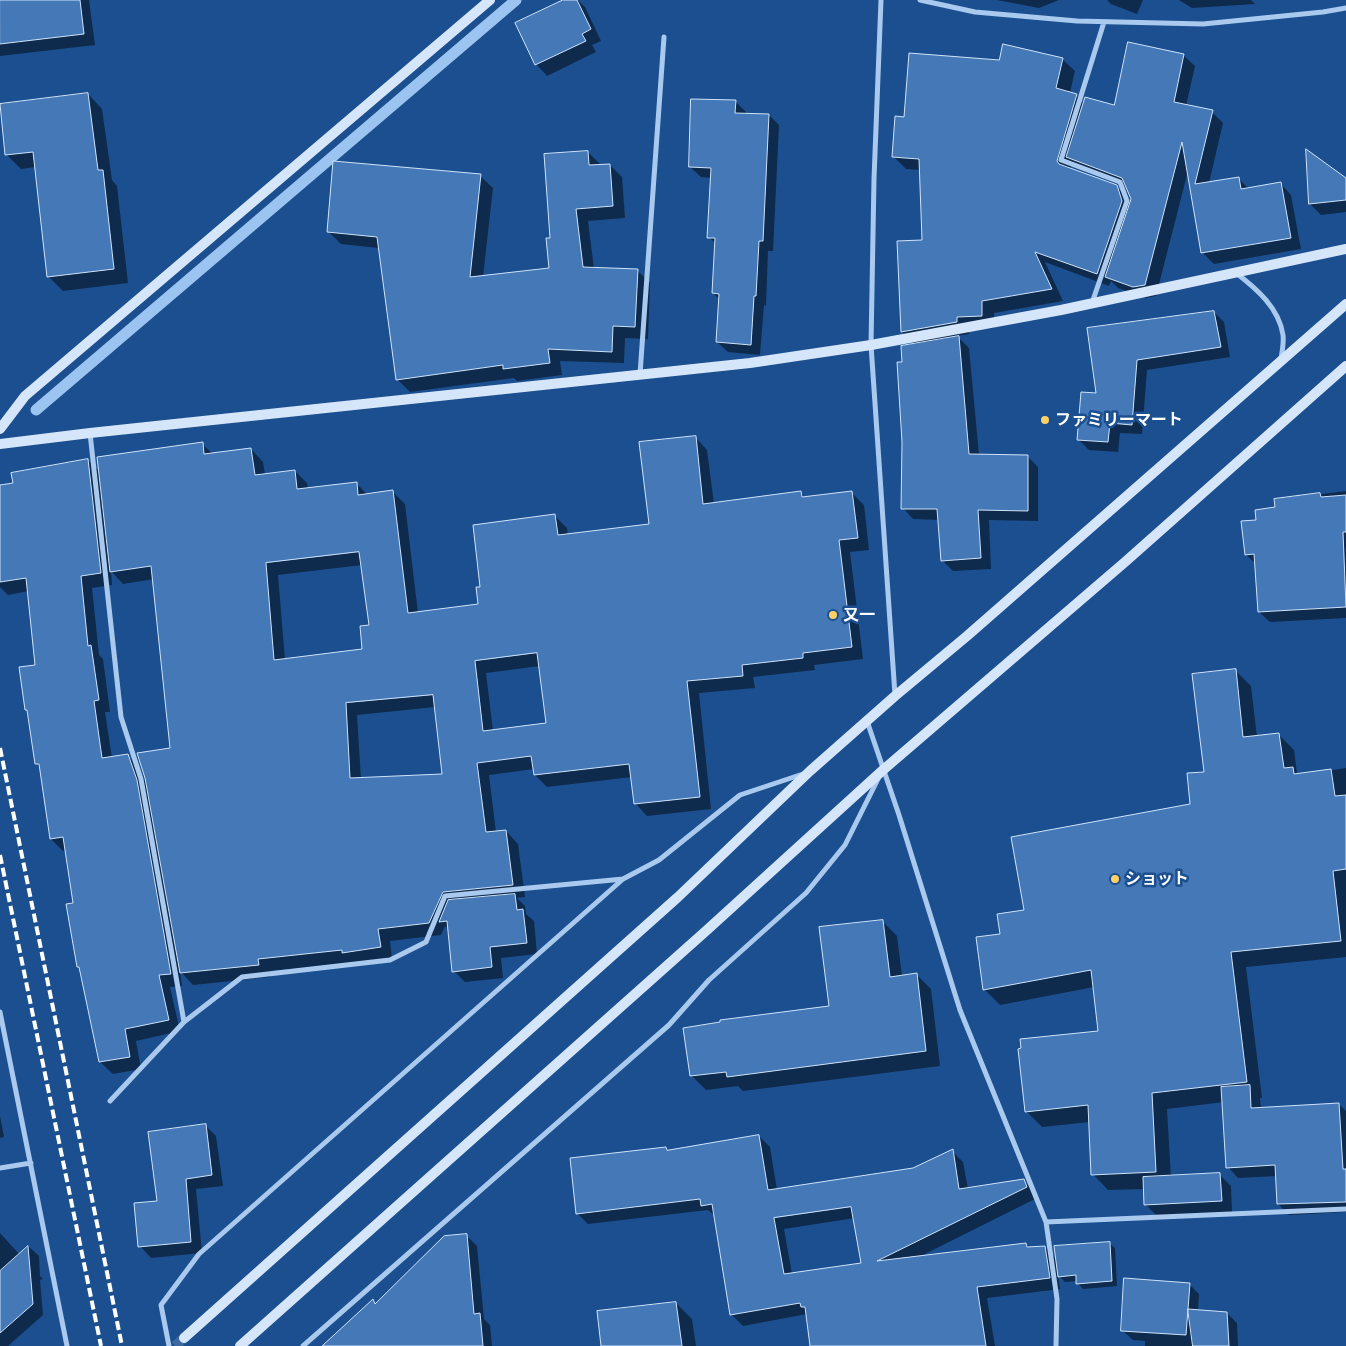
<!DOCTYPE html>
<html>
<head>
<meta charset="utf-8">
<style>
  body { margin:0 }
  canvas { display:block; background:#1b4f8f }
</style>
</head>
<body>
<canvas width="1346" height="1346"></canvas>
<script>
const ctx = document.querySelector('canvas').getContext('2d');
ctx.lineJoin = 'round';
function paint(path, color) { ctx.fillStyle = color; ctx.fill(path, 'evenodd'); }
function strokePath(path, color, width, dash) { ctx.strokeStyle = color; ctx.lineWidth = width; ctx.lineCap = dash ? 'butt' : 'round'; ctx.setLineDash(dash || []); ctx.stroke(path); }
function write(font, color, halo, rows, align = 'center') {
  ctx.font = font + ' "PT Sans","Noto Sans JP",sans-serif'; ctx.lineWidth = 5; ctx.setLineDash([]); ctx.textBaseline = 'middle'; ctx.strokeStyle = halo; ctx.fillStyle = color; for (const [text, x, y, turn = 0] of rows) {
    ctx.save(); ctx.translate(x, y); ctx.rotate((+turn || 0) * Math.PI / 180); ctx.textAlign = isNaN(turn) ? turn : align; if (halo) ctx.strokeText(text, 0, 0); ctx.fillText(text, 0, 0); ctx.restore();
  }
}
paint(new Path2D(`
  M0 0H89L95 45 0 56Z
  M566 0H578L585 7 601 41 592 45 596 52 547 76 536 64 516 23Z
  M997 0H1059L1039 8Z
  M1107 0H1143L1137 14 1111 4Z
  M1179 0H1251L1255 4 1192 8Z
  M1183 55 1195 66 1186 106 1212 112 1223 123 1209 183 1238 178 1249 189 1280 183 1291 195 1301 249 1214 264 1203 253 1188 171 1156 296 1145 298 1118 288 1111 281 1109 286 1045 262 1063 301 994 313V328L968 329 969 334 957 336 969 348 979 455 1027 456 1038 467V521L989 520 991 569 953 571 942 560 939 520 913 519 903 508V363L915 345 902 332 899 243 923 242 921 170 906 169 894 157 905 118 1000 61 1062 59 1075 71 1070 93 1076 95 1084 104 1115 106ZM1072 162 1079 168 1128 187 1132 202 1131 206 1129 199 1116 186 1070 169Z
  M88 94 102 109 112 180 117 186 128 283 63 291 48 276 36 167 21 169 7 155 0 106Z
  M735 101 746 112 745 115H769L779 125 773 251H768L766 306 764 305 760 355 728 352 717 342 720 300 713 293 716 244 709 237 712 178 701 177 690 167Z
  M588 152 601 165H610L622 177 625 218 588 221 594 269 637 270 650 283 648 339 625 338 624 363 560 361 562 375 517 381 514 378 410 392 397 379 379 248 341 244 328 231 480 176 493 188 483 277 551 269V239Z
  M1346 180V212L1321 215 1310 204Z
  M1214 312 1224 322 1230 357 1147 370 1142 434 1120 433 1118 452 1089 450 1079 440 1098 394 1088 329Z
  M695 437 707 450 714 504 801 493 806 498 851 492 864 505 869 550 850 552 863 659 814 665 815 670 753 677 755 688 699 693 711 809 647 816 635 803 632 777 547 787 535 775 534 769 489 775 496 832 506 831 518 844 525 897 517 898 525 906 526 914 534 921 537 954 501 958 503 978 465 982 454 971 449 930 445 926 441 935 390 941 392 959 270 971V977L193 985 180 971 182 986 170 987 180 1031 136 1041 141 1069 113 1074 100 1062 81 969 78 967 74 904 67 850 63 851 51 839 41 768 37 764 29 713 26 710 36 666 29 591 8 595 0 587V486L14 484 88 460 100 472 202 444 213 454 251 449 263 462 265 475 295 471 307 483 308 489 356 483 368 495 393 492 405 504 418 613 479 605 482 588 554 515 567 528 568 535 650 525ZM362 565 371 626 363 650 285 660 278 575ZM111 571 123 584 154 579 172 750 147 787 140 768 128 756 112 758 105 712H110L103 659 99 655 92 588 112 585ZM540 666 547 724 493 731 486 673ZM435 707 444 775 361 779 357 715Z
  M1346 491V618L1270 622 1259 612 1256 564 1246 555 1258 521 1276 509 1275 500Z
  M1235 670 1251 686 1257 737 1278 734 1294 750 1297 773 1300 775 1346 768V957L1246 967 1262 1098H1260L1261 1108 1339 1104 1346 1111V1212L1289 1215 1278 1204 1277 1176 1238 1178 1228 1167 1224 1102 1167 1109 1171 1177 1220 1175 1231 1186 1232 1212 1157 1216 1146 1205 1145 1189 1108 1190 1093 1174 1090 1122 1042 1127 1026 1111 1100 1032 1094 987 1000 1005 984 989 1001 935 1025 911 1192 805 1205 773Z
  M882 921 897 936 902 976 916 974 931 989 940 1066 743 1091 738 1086 706 1090 691 1075 831 1007Z
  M0 1116 4 1137 0 1138Z
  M205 1125 216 1136 223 1186 196 1189 202 1253 151 1258 140 1246 159 1202Z
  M759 1136 770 1147 777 1190 913 1170 952 1151 963 1162 968 1189 1024 1181 1035 1192 1037 1198 919 1257 1026 1244 1031 1248 1045 1247 1057 1260 1109 1243 1115 1248 1117 1286 1083 1289 1078 1283 1077 1281 1065 1282 1058 1275 1060 1289 987 1298 995 1346H811L807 1314 743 1326 732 1315 715 1216 708 1210 588 1224 577 1213 666 1148 669 1151ZM855 1218 862 1264 792 1274 784 1229Z
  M0 1233 19 1254 28 1246 39 1256 40 1276 43 1279 40 1280 43 1315 8 1346H0Z
  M466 1235 477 1246 484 1319 490 1325 492 1346H347L373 1301 377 1305Z
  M1189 1284 1199 1294 1198 1311 1227 1313 1237 1323 1238 1346H1145V1341L1133 1340 1122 1330Z
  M676 1303 692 1319 696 1346H602Z`), '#0007');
strokePath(new Path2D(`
  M36 410 516 0`), '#9cc4f0', 11);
const building = new Path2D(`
  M0 0H80L84 34 0 44Z
  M563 0H577L591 29 582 34 586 41 535 65 515 23Z
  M1128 42 1184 54 1174 102 1213 110 1195 184 1239 177 1241 189 1281 182 1291 238 1201 253 1182 142 1145 285 1133 287 1105 277 1131 199 1122 178 1066 157 1085 97 1114 105Z
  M1003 44 1063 58 1056 88 1077 94 1057 161 1059 164 1117 185 1122 201 1097 274 1035 252 1052 289 982 301V316L957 317V322L901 332 897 241 922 240 919 159 892 157 895 116 904 117 909 53 999 60Z
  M88 93 98 170H103L114 269 47 277 33 152 5 155 0 104Z
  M691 99 736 100 735 113 769 114 763 241H759L756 296H754L751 345 716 342 719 294 712 293 715 238H707L711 168 689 167Z
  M1306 149 1346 178V200L1309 204Z
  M588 151 589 165 610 164 613 206 576 209 583 267 638 269 635 327 613 326 612 352 548 349 550 363 503 369V365L396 380 377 237 327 232 333 161 481 174 470 277 549 268 546 238H550L544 154Z
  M1214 311 1221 347 1137 360 1132 425 1110 423 1108 442 1077 440 1081 392 1096 393 1087 328Z
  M959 336 969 454 1028 455V511L978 510 981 558 941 561 937 509H901L902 442 897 362H902L901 346Z
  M696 436 703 504 801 491 802 497 852 491 858 538 839 540 852 647 803 653V658L742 665 743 676 687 681 700 797 634 804 629 764 534 775 531 756 477 763 486 832 506 830 513 885 443 892 429 923 378 929 381 947 342 953V950L258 959 259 965 180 973 145 778 137 753 170 748 151 566 110 572 97 457 203 442 204 454 251 448 255 475 295 470 297 489 357 482 358 495 393 490 408 613 478 604 476 587H480L473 525 555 514 558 535 649 524 639 442ZM359 552 369 625 360 626 362 649 274 660 266 563ZM537 653 546 723 483 731 475 661ZM433 695 442 774 350 778 346 703Z
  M88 459 101 573 81 576 88 646 91 645 99 700 94 701 102 758 128 754 137 780 171 974 159 975 169 1020 125 1029 130 1057 99 1062 79 967H77L66 904 73 903 63 837 50 839 39 764H35L27 710H25L19 667 35 665 26 578 0 582V485L13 483 11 473Z
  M1320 493 1321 497 1346 495V532H1343L1346 607 1258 612 1254 554 1245 555 1241 521 1256 520 1255 510 1275 507 1274 499Z
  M1236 669 1243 737 1279 733 1284 768 1293 767 1294 774 1331 769 1335 796 1346 795V869L1333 871 1341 941 1231 952 1247 1082 1152 1093 1156 1172 1091 1175 1088 1105 1025 1112 1018 1049 1021 1048 1020 1039 1098 1031 1091 970 983 990 976 937 1000 934 997 914 1024 910 1011 837 1190 804 1187 773 1204 772 1192 674Z
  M515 894 517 910 523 909 527 943 490 947 492 967 452 972 447 921 439 922 448 900Z
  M883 920 890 977 917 973 926 1051 727 1077 726 1072 690 1076 683 1028 720 1022V1020L829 1006 819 927Z
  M1250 1085 1251 1108 1339 1103 1343 1169H1346V1202L1277 1204 1275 1165 1226 1168 1221 1087Z
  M206 1124 212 1175 186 1179 191 1242 138 1247 134 1203 157 1201 148 1132Z
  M759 1135 768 1190 913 1168 953 1149 959 1189 1024 1179 1027 1187 877 1261 1026 1243 1027 1247 1045 1246 1050 1278 977 1287 986 1346H810L805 1307H801L800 1303 730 1315 712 1204 701 1206 700 1199 576 1214 570 1158 666 1147 667 1150ZM851 1207 861 1263 784 1274 774 1218Z
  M1220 1173 1222 1201 1144 1205 1143 1177Z
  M467 1234 474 1314 480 1313 483 1346H322L373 1299 375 1304 444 1236Z
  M1110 1242 1112 1281 1076 1284V1275L1058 1277 1054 1246Z
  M28 1246 33 1304 0 1333V1271Z
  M1124 1278 1190 1283 1186 1335 1121 1331Z
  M676 1302 682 1346H601L597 1311Z
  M1188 1309 1227 1312 1229 1346H1193Z`);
paint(building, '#4478b7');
strokePath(building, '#cfe3fa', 1);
strokePath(new Path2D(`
  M175 1346 184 1338`), '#3d69a0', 10, [10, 5]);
strokePath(new Path2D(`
  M881 0 874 179 871 345 895 695
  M920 0 975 12 1077 21 1203 24 1323 12 1346 8
  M1236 273C1257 289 1279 308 1283 335 1284 343 1282 352 1281 359
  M1092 303 1127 201 1120 182 1061 160 1104 22
  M640 374 664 37
  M90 433 121 717 141 779 184 1022
  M867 721 899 815 960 1010 1046 1222 1057 1299 1056 1346
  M0 1012 67 1346
  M110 1101 184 1022 242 977 390 960 426 942 445 896 623 879
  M0 1168 31 1163
  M1046 1222 1346 1209
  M169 1346 161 1305 199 1254 623 879 659 860 740 795 803 774
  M303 1346 669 1025 709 980 806 893 845 845 879 777`), '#a9c9ee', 5);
strokePath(new Path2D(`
  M0 429 25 396 490 0
  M0 444 90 433 750 363 871 345 1061 310 1346 249
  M184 1338 678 897 810 771 895 696 967 636 1346 304
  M240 1346 707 930 883 770 1125 562 1346 366`), '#d6e6fa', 10);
strokePath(new Path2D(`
  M0 748 122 1346
  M0 855 101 1346`), '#fff', 4, [9, 4]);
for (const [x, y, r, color] of [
  [1045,420,5,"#ffd166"],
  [833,615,5,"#ffd166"],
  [1115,879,5,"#ffd166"]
]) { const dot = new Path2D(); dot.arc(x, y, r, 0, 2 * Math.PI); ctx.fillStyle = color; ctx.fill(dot); strokePath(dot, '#1b4f8f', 2); }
write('bold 16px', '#fff', '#1b4f8f', [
  ["ファミリーマート",1055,420],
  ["又一",843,615],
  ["ショット",1125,879]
], 'left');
</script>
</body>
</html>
